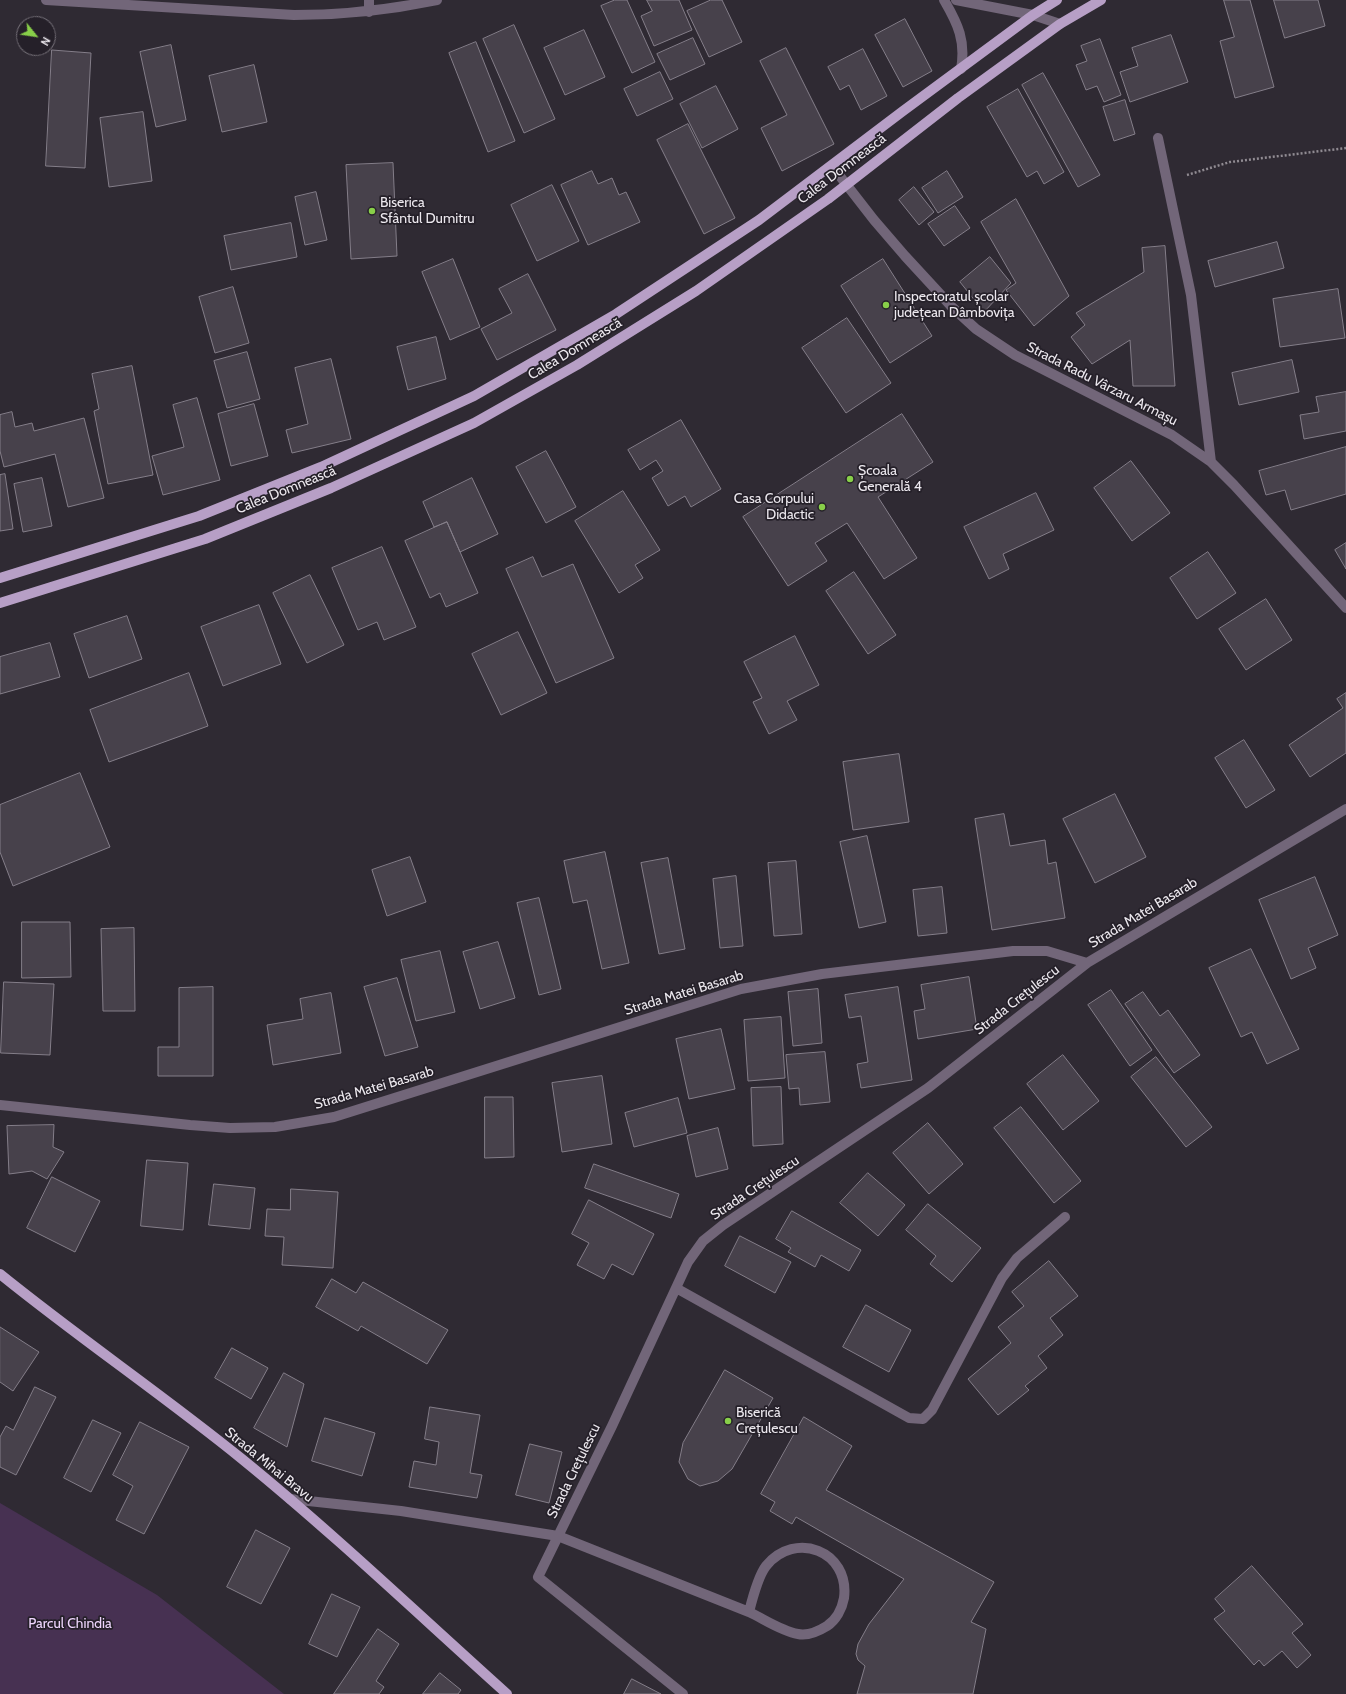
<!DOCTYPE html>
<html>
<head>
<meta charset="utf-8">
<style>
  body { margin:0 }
  #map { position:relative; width:1346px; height:1694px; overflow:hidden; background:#2f2a33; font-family:Cabin,sans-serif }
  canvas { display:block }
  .north { position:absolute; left:16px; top:16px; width:40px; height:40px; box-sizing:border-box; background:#252029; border:1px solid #757078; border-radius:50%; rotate:120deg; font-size:11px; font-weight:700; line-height:16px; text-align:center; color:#ece8ee }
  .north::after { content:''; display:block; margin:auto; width:14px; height:18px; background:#88cf49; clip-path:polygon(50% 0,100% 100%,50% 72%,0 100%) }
</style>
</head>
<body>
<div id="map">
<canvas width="1346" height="1694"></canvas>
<div class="north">N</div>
</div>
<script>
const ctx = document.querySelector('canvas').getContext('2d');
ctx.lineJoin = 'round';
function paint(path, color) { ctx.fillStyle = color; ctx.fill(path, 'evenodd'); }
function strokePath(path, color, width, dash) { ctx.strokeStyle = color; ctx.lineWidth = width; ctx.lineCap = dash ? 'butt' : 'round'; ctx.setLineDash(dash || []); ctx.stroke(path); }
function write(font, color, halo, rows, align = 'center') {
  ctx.font = font + ' Cabin,sans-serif'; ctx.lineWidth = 3.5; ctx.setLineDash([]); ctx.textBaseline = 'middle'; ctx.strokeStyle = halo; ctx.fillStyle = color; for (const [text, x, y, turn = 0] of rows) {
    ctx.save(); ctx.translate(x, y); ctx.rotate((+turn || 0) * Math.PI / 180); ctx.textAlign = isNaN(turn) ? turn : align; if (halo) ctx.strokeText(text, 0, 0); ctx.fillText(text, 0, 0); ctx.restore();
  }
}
paint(new Path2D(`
  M0 1503 157 1595 284 1694H0Z`), '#473152');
const building = new Path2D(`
  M615 0H627L655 62 632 73 601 6Z
  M647 0H679L692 30 654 46 641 16 652 11Z
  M711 0H722L742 42 709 57 687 11Z
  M1224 0H1250L1274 87 1235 98 1220 41 1234 37Z
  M1274 0H1318L1325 26 1285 38Z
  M905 19 932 71 903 87 875 35Z
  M514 25 555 119 524 133 483 39Z
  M584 30 605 77 565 95 544 48Z
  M1171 35 1188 82 1130 102 1120 72 1138 66 1132 48Z
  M693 38 705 64 670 80 657 54Z
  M1100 39 1121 95 1104 102 1097 86 1086 90 1076 65 1087 61 1081 46Z
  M476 42 515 141 488 152 449 53Z
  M171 45 186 120 156 127 140 52Z
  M786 48 834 144 782 171 761 128 787 115 760 61Z
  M863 49 887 96 861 110 849 85 840 90 828 67Z
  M52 50 91 53 85 168 46 166Z
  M254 65 267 122 222 132 209 76Z
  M660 72 673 99 637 116 624 89Z
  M1043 73 1100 175 1078 187 1022 85Z
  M716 86 738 129 702 148 680 104Z
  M1018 89 1064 172 1044 184 1037 171 1027 177 987 107Z
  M1125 100 1135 134 1114 141 1103 107Z
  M143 112 152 181 109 187 100 118Z
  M688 124 735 218 704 234 657 140Z
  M393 163 397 256 351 259 346 165Z
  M592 171 598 184 612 178 619 195 626 192 640 222 588 245 561 185Z
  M947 171 963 197 938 213 922 188Z
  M552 185 579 241 537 261 511 205Z
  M914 187 934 212 919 225 899 200Z
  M316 192 327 240 305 245 295 197Z
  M1016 199 1069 296 1034 326 1006 290 1016 283 981 222Z
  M955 206 970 228 944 246 928 224Z
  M291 223 297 257 231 270 224 236Z
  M1277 242 1284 268 1215 287 1208 261Z
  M1165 246 1175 386H1133L1130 340 1092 364 1071 337 1085 325 1076 313 1144 272 1142 248Z
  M990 257 1011 283 984 312 960 282Z
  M453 259 480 327 450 340 422 272Z
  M883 259 932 336 890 363 841 286Z
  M528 274 556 330 497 360 481 329 512 313 499 289Z
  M233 287 249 343 215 353 199 297Z
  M1338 289 1345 338 1280 347 1273 299Z
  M847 318 891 383 846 413 802 348Z
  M436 337 446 379 408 390 397 347Z
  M247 352 260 399 227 408 214 361Z
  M331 359 351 439 292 453 286 430 308 424 295 368Z
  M1292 360 1299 392 1239 405 1232 373Z
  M132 366 153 475 108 484 94 411 99 409 92 374Z
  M1346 392V431L1304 439 1300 415 1319 412 1316 397Z
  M197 398 220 480 163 495 152 456 184 447 173 405Z
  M254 404 268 456 231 466 218 414Z
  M12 412 15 427 32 423 34 431 84 418 104 498 68 507 55 454 4 467 0 451V415Z
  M902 414 933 462 878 497 917 558 884 579 847 523 815 543 827 561 788 586 743 517Z
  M681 420 721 489 691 507 685 496 668 506 652 478 663 471 656 460 640 470 628 450Z
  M1346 447V494L1291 510 1285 490 1266 495 1259 471Z
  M546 451 576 507 546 523 516 467Z
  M1131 461 1170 513 1132 541 1094 488Z
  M5 474 13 529 0 531V475Z
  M42 478 52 526 23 532 14 484Z
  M472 478 498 534 460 552 447 522 434 527 423 502Z
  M623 491 660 550 635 565 643 578 619 593 575 521Z
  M1036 493 1054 530 1003 554 1009 569 989 579 964 527Z
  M447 522 478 593 446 607 440 593 430 598 405 541Z
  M1346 543V569L1335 550Z
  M382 547 416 627 384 640 377 622 358 630 332 568Z
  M1208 552 1236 593 1197 619 1170 578Z
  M533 557 542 577 573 564 614 658 556 683 506 569Z
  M854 572 896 635 868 654 826 591Z
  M310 575 344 645 307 663 273 593Z
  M1266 599 1292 640 1246 670 1219 629Z
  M259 605 281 664 223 686 201 627Z
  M127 616 142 659 89 678 74 634Z
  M518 632 547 693 501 715 472 654Z
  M795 636 819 685 787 701 797 720 769 734 753 702 762 698 744 662Z
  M50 643 60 677 0 694V657Z
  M189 673 208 726 109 762 90 710Z
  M1346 693V753L1310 777 1289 745 1343 708 1337 699Z
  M1244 740 1275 790 1246 808 1215 758Z
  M899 754 909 822 853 830 843 762Z
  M80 773 110 847 13 886 0 852V805Z
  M1115 794 1146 857 1095 883 1063 819Z
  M1004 814 1010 846 1045 840 1048 864 1056 862 1065 918 992 930 975 819Z
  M867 836 886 922 859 928 840 842Z
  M605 852 629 963 602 969 587 900 573 903 564 861Z
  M410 857 426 902 387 916 372 870Z
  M668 858 685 949 659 954 641 863Z
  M796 861 802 934 774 936 768 863Z
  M736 876 743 946 720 948 713 879Z
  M1315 877 1338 935 1308 948 1316 968 1291 979 1259 900Z
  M942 887 947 933 918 936 913 890Z
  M539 898 561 989 539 995 517 903Z
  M22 922H70L71 977 22 978Z
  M134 928 135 1011H103L101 929Z
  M498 942 515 998 480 1009 463 952Z
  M1251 949 1299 1049 1267 1064 1252 1032 1241 1037 1209 968Z
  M440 951 455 1012 416 1021 401 960Z
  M969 977 977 1029 918 1039 914 1011 925 1009 921 985Z
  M397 978 418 1047 385 1056 364 987Z
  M4 982 54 984 50 1055 1 1053Z
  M213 987V1076H158V1047H179V988Z
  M898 987 912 1080 861 1088 857 1064 868 1062 861 1016 849 1018 845 995Z
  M818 989 822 1043 793 1046 788 992Z
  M1111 990 1152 1050 1130 1066 1088 1005Z
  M1143 992 1160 1016 1168 1010 1200 1055 1174 1073 1125 1004Z
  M331 993 341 1053 273 1065 267 1025 303 1019 300 999Z
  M781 1017 785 1078 748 1081 744 1020Z
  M721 1029 735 1089 689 1099 676 1039Z
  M825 1052 830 1102 800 1105 799 1088 789 1089 786 1055Z
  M1063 1055 1099 1101 1063 1130 1027 1084Z
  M1156 1057 1212 1127 1186 1147 1131 1077Z
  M602 1076 612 1144 562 1152 552 1083Z
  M781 1087 783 1144 753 1146 751 1088Z
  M485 1097H513L514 1157 485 1158Z
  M678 1098 687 1133 634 1147 625 1113Z
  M1021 1107 1081 1181 1054 1203 994 1128Z
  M928 1123 963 1164 929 1194 893 1153Z
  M54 1125 53 1147 64 1152 47 1179 32 1171 9 1174 7 1126Z
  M718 1128 728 1169 696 1177 687 1136Z
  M147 1160 188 1163 183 1230 141 1226Z
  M594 1164 679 1194 671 1218 585 1188Z
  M868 1173 905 1205 878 1236 840 1203Z
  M52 1177 100 1201 75 1252 27 1228Z
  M214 1184 255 1188 250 1229 209 1225Z
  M291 1189 338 1192 333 1268 282 1265 284 1237 265 1236 267 1209 290 1210Z
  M589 1200 654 1234 633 1275 612 1264 604 1279 577 1265 589 1243 572 1234Z
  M928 1204 981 1248 952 1282 930 1264 936 1256 906 1230Z
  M792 1211 861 1250 849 1271 821 1255 815 1267 788 1252 791 1248 776 1239Z
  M740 1236 791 1262 775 1293 725 1266Z
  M1049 1261 1078 1296 1050 1318 1063 1335 1038 1356 1047 1368 1025 1386 1029 1390 998 1415 968 1379 1011 1343 998 1327 1024 1306 1012 1292Z
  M332 1279 356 1293 363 1282 448 1330 427 1364 361 1326 358 1331 316 1307Z
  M866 1305 911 1330 889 1372 843 1347Z
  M0 1327 39 1352 13 1391 0 1382Z
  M232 1348 268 1368 251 1399 215 1378Z
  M725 1370 773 1398 732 1469 718 1481 700 1486 688 1479 679 1462 683 1443Z
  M284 1373 304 1384 287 1447 254 1428Z
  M35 1387 56 1397 16 1475 0 1467V1437L6 1426 13 1430Z
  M430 1407 480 1415 470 1473 482 1475 477 1498 409 1487 414 1461 436 1465 439 1442 425 1439Z
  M804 1417 852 1446 826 1490 994 1582 971 1622 986 1629 973 1694H857L865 1666 858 1660 856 1654 858 1644 869 1624 904 1579 796 1517 792 1524 770 1511 775 1502 761 1494Z
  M325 1418 375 1433 362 1476 312 1461Z
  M93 1420 121 1433 91 1492 64 1478Z
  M140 1422 189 1447 144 1534 116 1520 133 1486 113 1475Z
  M530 1444 562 1452 549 1503 516 1495Z
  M256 1530 290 1548 261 1604 227 1587Z
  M1252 1566 1303 1624 1292 1633 1311 1655 1297 1668 1282 1651 1264 1666 1259 1660 1254 1665 1214 1619 1225 1611 1215 1599Z
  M332 1594 360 1607 337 1657 309 1644Z
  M378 1629 399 1644 376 1681 384 1687 379 1694H334Z
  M440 1673 461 1690 458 1694H423Z
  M632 1679 661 1694H624Z`);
paint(building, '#47414b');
strokePath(building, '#847e89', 1);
strokePath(new Path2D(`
  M1187 175 1230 162 1346 148`), '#908b92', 2.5, [2, 2]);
strokePath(new Path2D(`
  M46 0 294 15C343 15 389 10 437 0
  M944 0C958 24 966 41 961 69
  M956 0 1033 15 1060 24
  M369 12V0
  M1158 138 1191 295 1211 462
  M832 166 874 220 905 256 952 307 976 329 1015 355 1172 435 1211 462 1234 485 1346 608
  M0 1105 190 1125 230 1128 275 1127 334 1117 741 989 822 974 1013 951H1047L1087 963
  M676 1288 909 1418 923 1419 932 1410 1002 1278 1017 1258 1065 1217
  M290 1499 401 1511 558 1536 749 1612C764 1619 781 1631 798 1634 808 1636 819 1631 827 1626 836 1620 842 1609 844 1598 850 1551 795 1530 766 1566 759 1575 752 1600 749 1612
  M683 1694 538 1577 612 1426 688 1262 703 1241 723 1225 928 1088 1087 963 1346 809`), '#726679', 10);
strokePath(new Path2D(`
  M0 578 199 516 321 467 474 396 616 314 759 220 903 111 1033 15 1057 0
  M0 603 205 539 331 488 474 423 577 365 696 291 828 199 958 98 1060 24 1101 0
  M0 1274C79 1338 163 1395 242 1459 333 1533 419 1615 507 1694`), '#b79fc6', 10);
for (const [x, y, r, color] of [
  [372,211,4,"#88cf49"],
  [886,305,4,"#88cf49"],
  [850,479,4,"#88cf49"],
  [822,507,4,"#88cf49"],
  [728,1421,4,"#88cf49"]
]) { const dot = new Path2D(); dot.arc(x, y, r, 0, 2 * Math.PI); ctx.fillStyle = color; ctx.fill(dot); strokePath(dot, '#252029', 1.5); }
write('14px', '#ece8ee', '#252029', [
  ["Calea Domnească",842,169,-37],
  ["Calea Domnească",575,349,-31],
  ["Strada Radu Vârzaru Armașu",1102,384,27],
  ["Calea Domnească",286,490,-22],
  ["Strada Matei Basarab",1143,913,-31],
  ["Strada Matei Basarab",684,993,-17],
  ["Strada Crețulescu",1017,1000,-38],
  ["Strada Matei Basarab",374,1088,-16],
  ["Strada Crețulescu",755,1188,-34],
  ["Strada Mihai Bravu",269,1465,39],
  ["Strada Crețulescu",574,1471,-64]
]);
write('14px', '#ece8ee', '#252029', [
  ["Biserica",380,203],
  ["Sfântul Dumitru",380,219],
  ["Inspectoratul școlar",894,297],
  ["județean Dâmbovița",894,313],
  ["Școala",858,471],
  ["Generală 4",858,487],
  ["Casa Corpului",814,499,"right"],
  ["Didactic",814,515,"right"],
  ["Biserică",736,1413],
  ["Crețulescu",736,1429]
], 'left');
write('14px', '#eed5fd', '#252029', [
  ["Parcul Chindia",70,1624]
]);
</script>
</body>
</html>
